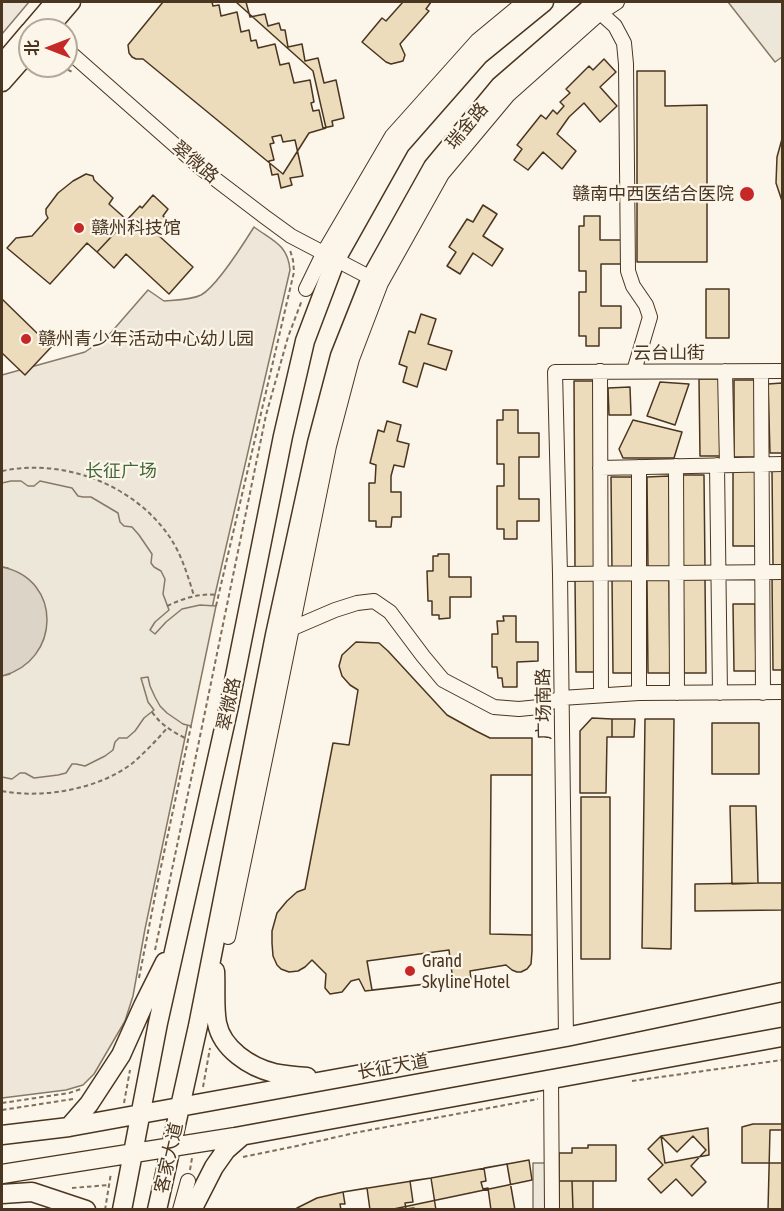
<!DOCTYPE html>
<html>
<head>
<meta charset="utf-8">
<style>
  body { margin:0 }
  #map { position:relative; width:784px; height:1211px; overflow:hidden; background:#fbf6e9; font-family:"Asap Condensed","Noto Sans SC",sans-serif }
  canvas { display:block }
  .frame { position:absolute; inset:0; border:3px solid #4a3520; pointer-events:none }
  .north { position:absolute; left:18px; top:18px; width:60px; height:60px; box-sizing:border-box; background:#fbf6e9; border:2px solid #b4a999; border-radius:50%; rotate:270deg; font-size:16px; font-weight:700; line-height:24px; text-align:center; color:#4a3520 }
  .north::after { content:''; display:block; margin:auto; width:21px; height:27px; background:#c62828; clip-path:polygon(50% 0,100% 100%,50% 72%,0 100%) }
</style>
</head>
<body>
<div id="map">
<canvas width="784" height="1211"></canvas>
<div class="frame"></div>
<div class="north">北</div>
</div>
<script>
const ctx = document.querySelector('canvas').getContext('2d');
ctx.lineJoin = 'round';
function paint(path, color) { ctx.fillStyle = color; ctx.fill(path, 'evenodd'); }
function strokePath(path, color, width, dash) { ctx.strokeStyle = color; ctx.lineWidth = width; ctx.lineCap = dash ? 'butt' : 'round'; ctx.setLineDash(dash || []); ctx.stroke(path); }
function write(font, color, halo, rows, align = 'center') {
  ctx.font = font + ' "Asap Condensed","Noto Sans SC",sans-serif'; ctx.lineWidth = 4.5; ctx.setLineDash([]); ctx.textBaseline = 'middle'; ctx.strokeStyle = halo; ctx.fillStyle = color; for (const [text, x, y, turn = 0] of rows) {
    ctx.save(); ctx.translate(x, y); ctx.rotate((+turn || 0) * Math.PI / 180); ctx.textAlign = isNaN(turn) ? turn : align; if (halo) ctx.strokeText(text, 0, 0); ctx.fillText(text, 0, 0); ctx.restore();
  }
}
const green = new Path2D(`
  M2 2H29L2 34Z
  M254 227C273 241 288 245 290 270L214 599 145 929 133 996 125 1021 94 1074 83 1085 66 1090 2 1098V375L85 352 108 336 148 290 164 301C175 300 191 300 201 295 216 287 244 243 254 227Z`);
paint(green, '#ede6d9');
strokePath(green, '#887966', 1.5);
const parking = new Path2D(`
  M728 2H782V57L775 62Z
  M11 481H21L28 486H34L40 481 72 488 78 496 83 497H91L118 513 120 522 124 526 132 527 139 535 152 554 151 563 154 567 161 571 165 579 163 594 169 610 155 622 150 630 155 634 166 622 182 609 200 605 216 606 191 726 183 724 167 713 160 706 155 697 150 686 148 677 141 678 148 702 154 710 144 718 135 731 127 738H119L115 742 113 750 105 756 85 766 76 764H72L66 773 58 775 34 778 25 773H20L12 779 2 777V676L10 674 8 568 2 567V483Z
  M533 1163H548V1209H533Z`);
paint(parking, '#ede7d9');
strokePath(parking, '#887966', 1.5);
const water = new Path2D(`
  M2 567C63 579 61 661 2 676Z`);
paint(water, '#dcd4c6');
strokePath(water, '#887966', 1.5);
const building = new Path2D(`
  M163 2H236L313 71 326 128 309 133 283 174 143 59H136L132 57 129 53 128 45Z
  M212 2H246L250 17 265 14 268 26 279 23 281 30H285L288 47 302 44 305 61 318 58 324 83 336 80 344 118 332 121 333 126 323 128 319 110 313 111 311 103 314 102 310 80 294 83 289 63 280 65 275 44 258 48 256 40 251 41 249 30 241 32 237 12 221 16 219 5 213 6Z
  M403 2H431L426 9 429 11 400 44 405 55 403 61 391 64 386 62 362 42 382 18 386 21Z
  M604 59 616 72 600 87 617 106 600 122 584 103 569 117 557 134 576 151 562 169 543 152 528 170 514 160 522 149 517 145 541 115 546 119 553 110 557 114 564 106 560 102 570 93 566 89 589 66 593 70Z
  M637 71H665V106L707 105V262H637Z
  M281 135 283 142 295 140 303 176 290 178 292 185 281 188 278 174 272 175 269 161 274 160 270 144 274 143 272 137Z
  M782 139V201L776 183 777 157Z
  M86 174 93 176 94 180 113 198 109 204 127 220 97 252 87 243 50 284 7 248 16 238 32 236 48 218 46 214V209L58 193 73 181Z
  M153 195 168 209 163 216 168 221 157 234 193 267 169 294 126 254 114 268 97 252 140 206 142 208Z
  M483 205 497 214 483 236 503 249 492 266 473 253 460 274 447 266 456 252 449 247 467 219 473 222Z
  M584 216H600V240H621V264H601V306H621V328H599V346H586V336H579V292H586V271H579V226H584Z
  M706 289H729V338H706Z
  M2 299 40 336 44 332 55 343 25 375 2 353Z
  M421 314 436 319 428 344 452 351 446 370 424 363 417 387 403 382 407 367 399 364 409 331 415 333Z
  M699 379H721V456H700Z
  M734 380H756L757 457H734Z
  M574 381H595L596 570H575Z
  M660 382 689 384 675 425 647 416Z
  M782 383V453H770L768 384Z
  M630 387 631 415H609L608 388Z
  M503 410H518V433H539V457H519V499H539V521H517V539H504V529H497V486H504V464H497V420H503Z
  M633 420 682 432 674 458H623L619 449Z
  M387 421 401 425 397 441 409 444 404 467 394 465 391 476V492H401V517H392L391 527H376V521H369V483H375L376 465 370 463 378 430 384 432Z
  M733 469H755V546H733Z
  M772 471H782V565H773Z
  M681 475H704L705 569H683Z
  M669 476 670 570 648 571 647 477Z
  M611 477H633L634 571H612Z
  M438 554H449V577H471V597H450V618L439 619V615H432V601H428L427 571H433V556H438Z
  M772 576H782V670H773Z
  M597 578 598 672H576L575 579Z
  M612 579H634L635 673H613Z
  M669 579 670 673H648L647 580Z
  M683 579H705L706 673H684Z
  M733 604H755L756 671H734Z
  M503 616H516V642H538V661L517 662V687H503L502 678H498L497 667H492V634H498L497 621H504Z
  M356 642 379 643 388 651 447 715 476 731 490 738H532V951L531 964 527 969 521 972H517L512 970 506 965 470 971 471 979 365 991 359 979 351 981 342 992 330 994 325 988 326 974 312 960 305 967 298 971 289 972 281 969 277 965 273 956 272 943V931L277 913 287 901 297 892 305 889 333 743 349 745 358 690 350 685 342 676 339 666 342 655Z
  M592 718 612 719V737H607L606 793H580V731Z
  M612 719H635L634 737H612Z
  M645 719H674L671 949 642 948Z
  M712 723H759V774H712Z
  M491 775H532V935L490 934Z
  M581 797H610V959H581Z
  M730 806H756L758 883 732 884Z
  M758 883H782V910L695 911V884Z
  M449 950 453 981 372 990 367 961Z
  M753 1124H782V1163H742V1127Z
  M708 1128 709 1155 665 1163 661 1136Z
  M770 1130H782V1210H768Z
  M661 1136 677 1152 693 1136 706 1150 691 1166 706 1182 692 1196 676 1179 661 1193 648 1179 663 1165 648 1149Z
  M588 1145H616V1181H559V1153H572V1148H588Z
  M529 1160 532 1180 389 1210H297V1208L317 1198 343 1192 431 1178Z
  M507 1164 515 1210H491L488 1188 483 1189 481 1182 486 1181 484 1168Z
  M431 1178 436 1210H415L414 1208 406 1209 405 1203 413 1202 410 1181Z
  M559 1181H572L573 1210H559Z
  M572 1181H593V1210H573Z
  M367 1188 370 1210H341L340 1204H345L343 1192Z`);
paint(building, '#ecdcbc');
strokePath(building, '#4a3520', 1.5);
const minor = new Path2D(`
  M595 8 615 26 624 43 626 64 628 271 633 286 646 305 650 317 634 371
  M66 49 202 169 265 217 291 236 371 278
  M306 289 324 252 392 136 477 41 524 2
  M600 371 601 695
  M725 371 727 465
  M761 372 763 693
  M717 465 720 693
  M676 466 677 693
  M639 467V693
  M600 468 782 464
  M560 574 782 572
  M286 631 335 610 357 603 374 601 390 612 423 656 443 680 494 707 519 709 539 707 561 698 639 693 782 692
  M228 937 274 716 329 446 352 359 381 283 442 174 508 95 600 13 617 2
  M566 1037 560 574 555 372 782 371
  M551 1079 552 1210
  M180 1210 188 1181`);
const major = new Path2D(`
  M31 30 55 2
  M47 30 71 2
  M2 64 30 31
  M2 82 24 57
  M215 971C216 987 214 1007 217 1023 222 1049 250 1067 274 1073 285 1075 296 1076 307 1077
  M69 1127 89 1104 121 1055 143 1006 165 962
  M2 1135 69 1127 566 1037 782 992
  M2 1174 235 1137 782 1037
  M2 1194 32 1192 86 1210
  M122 1210 158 1023 229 706 283 436 305 341 336 259 400 145 479 55 544 2
  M157 1210 198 1026 275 635 317 443 340 356 371 278 433 167 500 86 597 2
  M192 1210 214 1167 226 1150 242 1136`);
strokePath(minor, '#4a3520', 16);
strokePath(major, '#4a3520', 21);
strokePath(new Path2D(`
  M61 66 72 72
  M2 471C63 458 133 484 169 536 181 553 188 576 194 596
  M167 606C184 598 200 593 218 595
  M216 606 294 272 293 260 290 250
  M152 712C161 725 173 732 187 739
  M2 791C43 799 102 789 135 761 146 751 157 740 167 728
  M155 950 197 751 266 415 288 337 302 300
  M139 978 158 881 191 726
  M632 1081 782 1060
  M203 1087 210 1048
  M2 1103 69 1093 81 1089
  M124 1103 130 1070
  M2 1110 73 1099
  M243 1157 292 1147 359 1132 538 1099
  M190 1170 192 1158
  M72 1188 108 1185
  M105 1210 111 1173`), '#7f6f5c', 2, [4.5, 3]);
strokePath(minor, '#fbf6e9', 14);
strokePath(major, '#fbf6e9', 18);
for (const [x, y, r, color] of [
  [747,194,8,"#c62828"],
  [79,228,6,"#c62828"],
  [26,339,6,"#c62828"],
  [410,971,6,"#c62828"]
]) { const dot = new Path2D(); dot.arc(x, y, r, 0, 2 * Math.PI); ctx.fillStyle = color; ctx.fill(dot); strokePath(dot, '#fbf6e9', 2); }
write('18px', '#4a3520', '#fbf6e9', [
  ["瑞金路",467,126,-50],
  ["翠微路",195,162,40],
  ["云台山街",669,353],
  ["翠微路",229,704,-78],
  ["广场南路",544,704,-91],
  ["长征大道",393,1067,-10],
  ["客家大道",169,1158,-77]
]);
write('18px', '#4a3520', '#fbf6e9', [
  ["赣南中西医结合医院",734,194,"right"],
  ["赣州科技馆",91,228],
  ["赣州青少年活动中心幼儿园",38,339],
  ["Grand",422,961],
  ["Skyline Hotel",422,982]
], 'left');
write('18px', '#436837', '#fbf6e9', [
  ["长征广场",121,471]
]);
</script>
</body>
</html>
